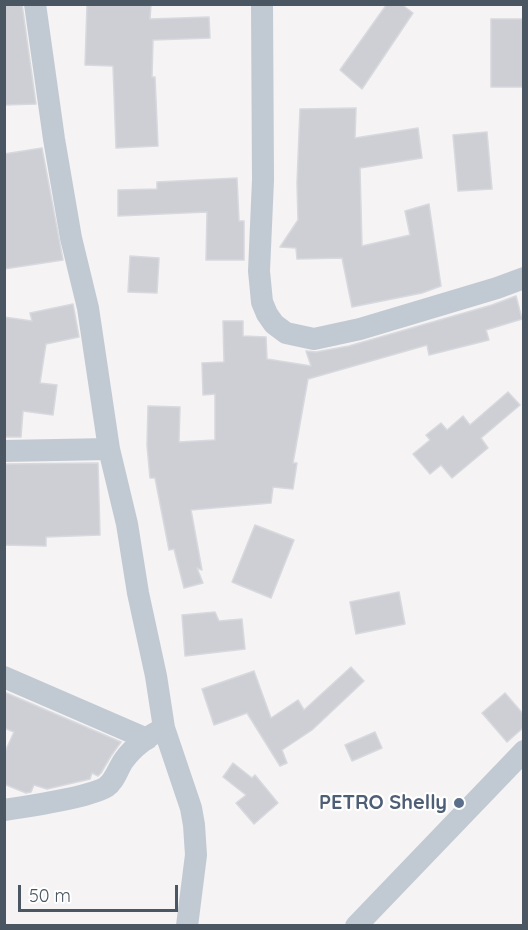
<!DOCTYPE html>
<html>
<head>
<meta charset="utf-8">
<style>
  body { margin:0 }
  #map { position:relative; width:528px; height:930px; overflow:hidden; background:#f5f3f3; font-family:Quicksand,sans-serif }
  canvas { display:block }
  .frame { position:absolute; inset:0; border:6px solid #4a5661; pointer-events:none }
  .scale { position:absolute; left:18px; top:885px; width:160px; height:27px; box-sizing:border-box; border:3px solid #4a5661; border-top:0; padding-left:8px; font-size:18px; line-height:21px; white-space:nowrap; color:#4a5661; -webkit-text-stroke:4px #fff; paint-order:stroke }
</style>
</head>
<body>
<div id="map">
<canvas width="528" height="930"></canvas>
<div class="frame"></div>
<div class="scale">50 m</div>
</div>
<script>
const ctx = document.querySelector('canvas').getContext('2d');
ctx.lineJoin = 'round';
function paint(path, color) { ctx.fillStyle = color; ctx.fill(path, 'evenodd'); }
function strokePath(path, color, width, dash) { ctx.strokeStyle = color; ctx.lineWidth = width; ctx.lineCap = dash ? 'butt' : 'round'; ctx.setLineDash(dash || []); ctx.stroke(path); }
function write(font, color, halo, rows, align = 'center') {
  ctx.font = font + ' Quicksand,sans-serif'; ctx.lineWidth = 4.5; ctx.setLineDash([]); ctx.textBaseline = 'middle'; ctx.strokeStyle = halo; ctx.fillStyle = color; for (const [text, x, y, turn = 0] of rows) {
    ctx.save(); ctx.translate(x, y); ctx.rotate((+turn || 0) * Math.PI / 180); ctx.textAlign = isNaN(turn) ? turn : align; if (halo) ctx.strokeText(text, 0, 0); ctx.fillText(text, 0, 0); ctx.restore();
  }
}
const building = new Path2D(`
  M4 4H22L36 104 4 105Z
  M87 4H151L150 19 209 17 210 38 153 40 152 77H155L158 146 116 148 113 66 85 65Z
  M387 4H401L413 13 362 89 340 70Z
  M491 19H524V87H491Z
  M356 108 355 138 418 128 422 158 360 168 362 246 410 235 405 211 429 204 441 286 422 293 352 307 342 258 297 259 296 248 280 247 298 220 297 183 300 109Z
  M487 132 492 189 458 191 453 135Z
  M42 148 63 260 4 269V154Z
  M237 178 239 221H244V260H206L207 212 118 216V190L157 189V182Z
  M130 256 159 258 157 293 128 292Z
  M516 296 522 319 486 330 489 340 429 355 427 345 308 379 293 463H297L293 489 273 487 271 503 191 510 202 570 197 568 203 583 184 588 174 549 169 550 155 478H150L147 445 148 406 180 407 179 442 215 440V394L203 395 202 363 224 362 223 321H243V336L266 337 267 359 311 366 306 351 316 352 349 346 492 305Z
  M73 304 79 337 46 344 40 383 57 385 53 415 23 411 21 437H4V317L32 321 30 313Z
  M508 392 520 405 481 438 488 448 452 478 441 465 430 474 413 454 430 440 426 435 441 423 447 430 463 416 470 425Z
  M98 463 100 535 46 537V546L4 545V464Z
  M255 525 294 540 271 598 232 582Z
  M399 592 405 624 356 634 350 602Z
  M215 612 219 621 242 619 245 649 185 656 182 615Z
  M351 667 364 681 312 730 282 750 287 763 280 766 247 713 214 725 202 689 254 671 271 718 298 700 304 710Z
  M4 692 121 742 111 756 101 773 98 776 92 773 90 779 47 789 34 785 31 792 26 793 4 784V754L14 732 4 728Z
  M505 693 524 715V727L507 742 482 713Z
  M375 732 382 748 352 761 345 745Z
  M233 763 252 778 255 775 278 803 254 824 236 803 246 795 223 777Z`);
paint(building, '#cdcfd5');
strokePath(building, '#d7d9de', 1.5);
strokePath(new Path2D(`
  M35 4 54 139 71 238 88 308 109 449 127 524 138 593 156 676 164 728 191 808 194 825 196 855 187 926
  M262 4 263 180 259 271 262 302 267 314 274 324 286 333 314 339 360 329 497 288 524 278
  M4 451 109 449
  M4 677 147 739
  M4 810C25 807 90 797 106 787 115 781 118 768 124 760 133 747 150 735 164 728
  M356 926 524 751`), '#c1cad2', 22);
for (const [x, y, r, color] of [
  [459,803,6,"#5c6f8a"]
]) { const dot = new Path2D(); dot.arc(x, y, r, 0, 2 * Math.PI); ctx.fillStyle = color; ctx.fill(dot); strokePath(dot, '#fff', 2); }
write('bold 20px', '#4e5e75', '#fff', [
  ["PETRO Shelly",447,803]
], 'right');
</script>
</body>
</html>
